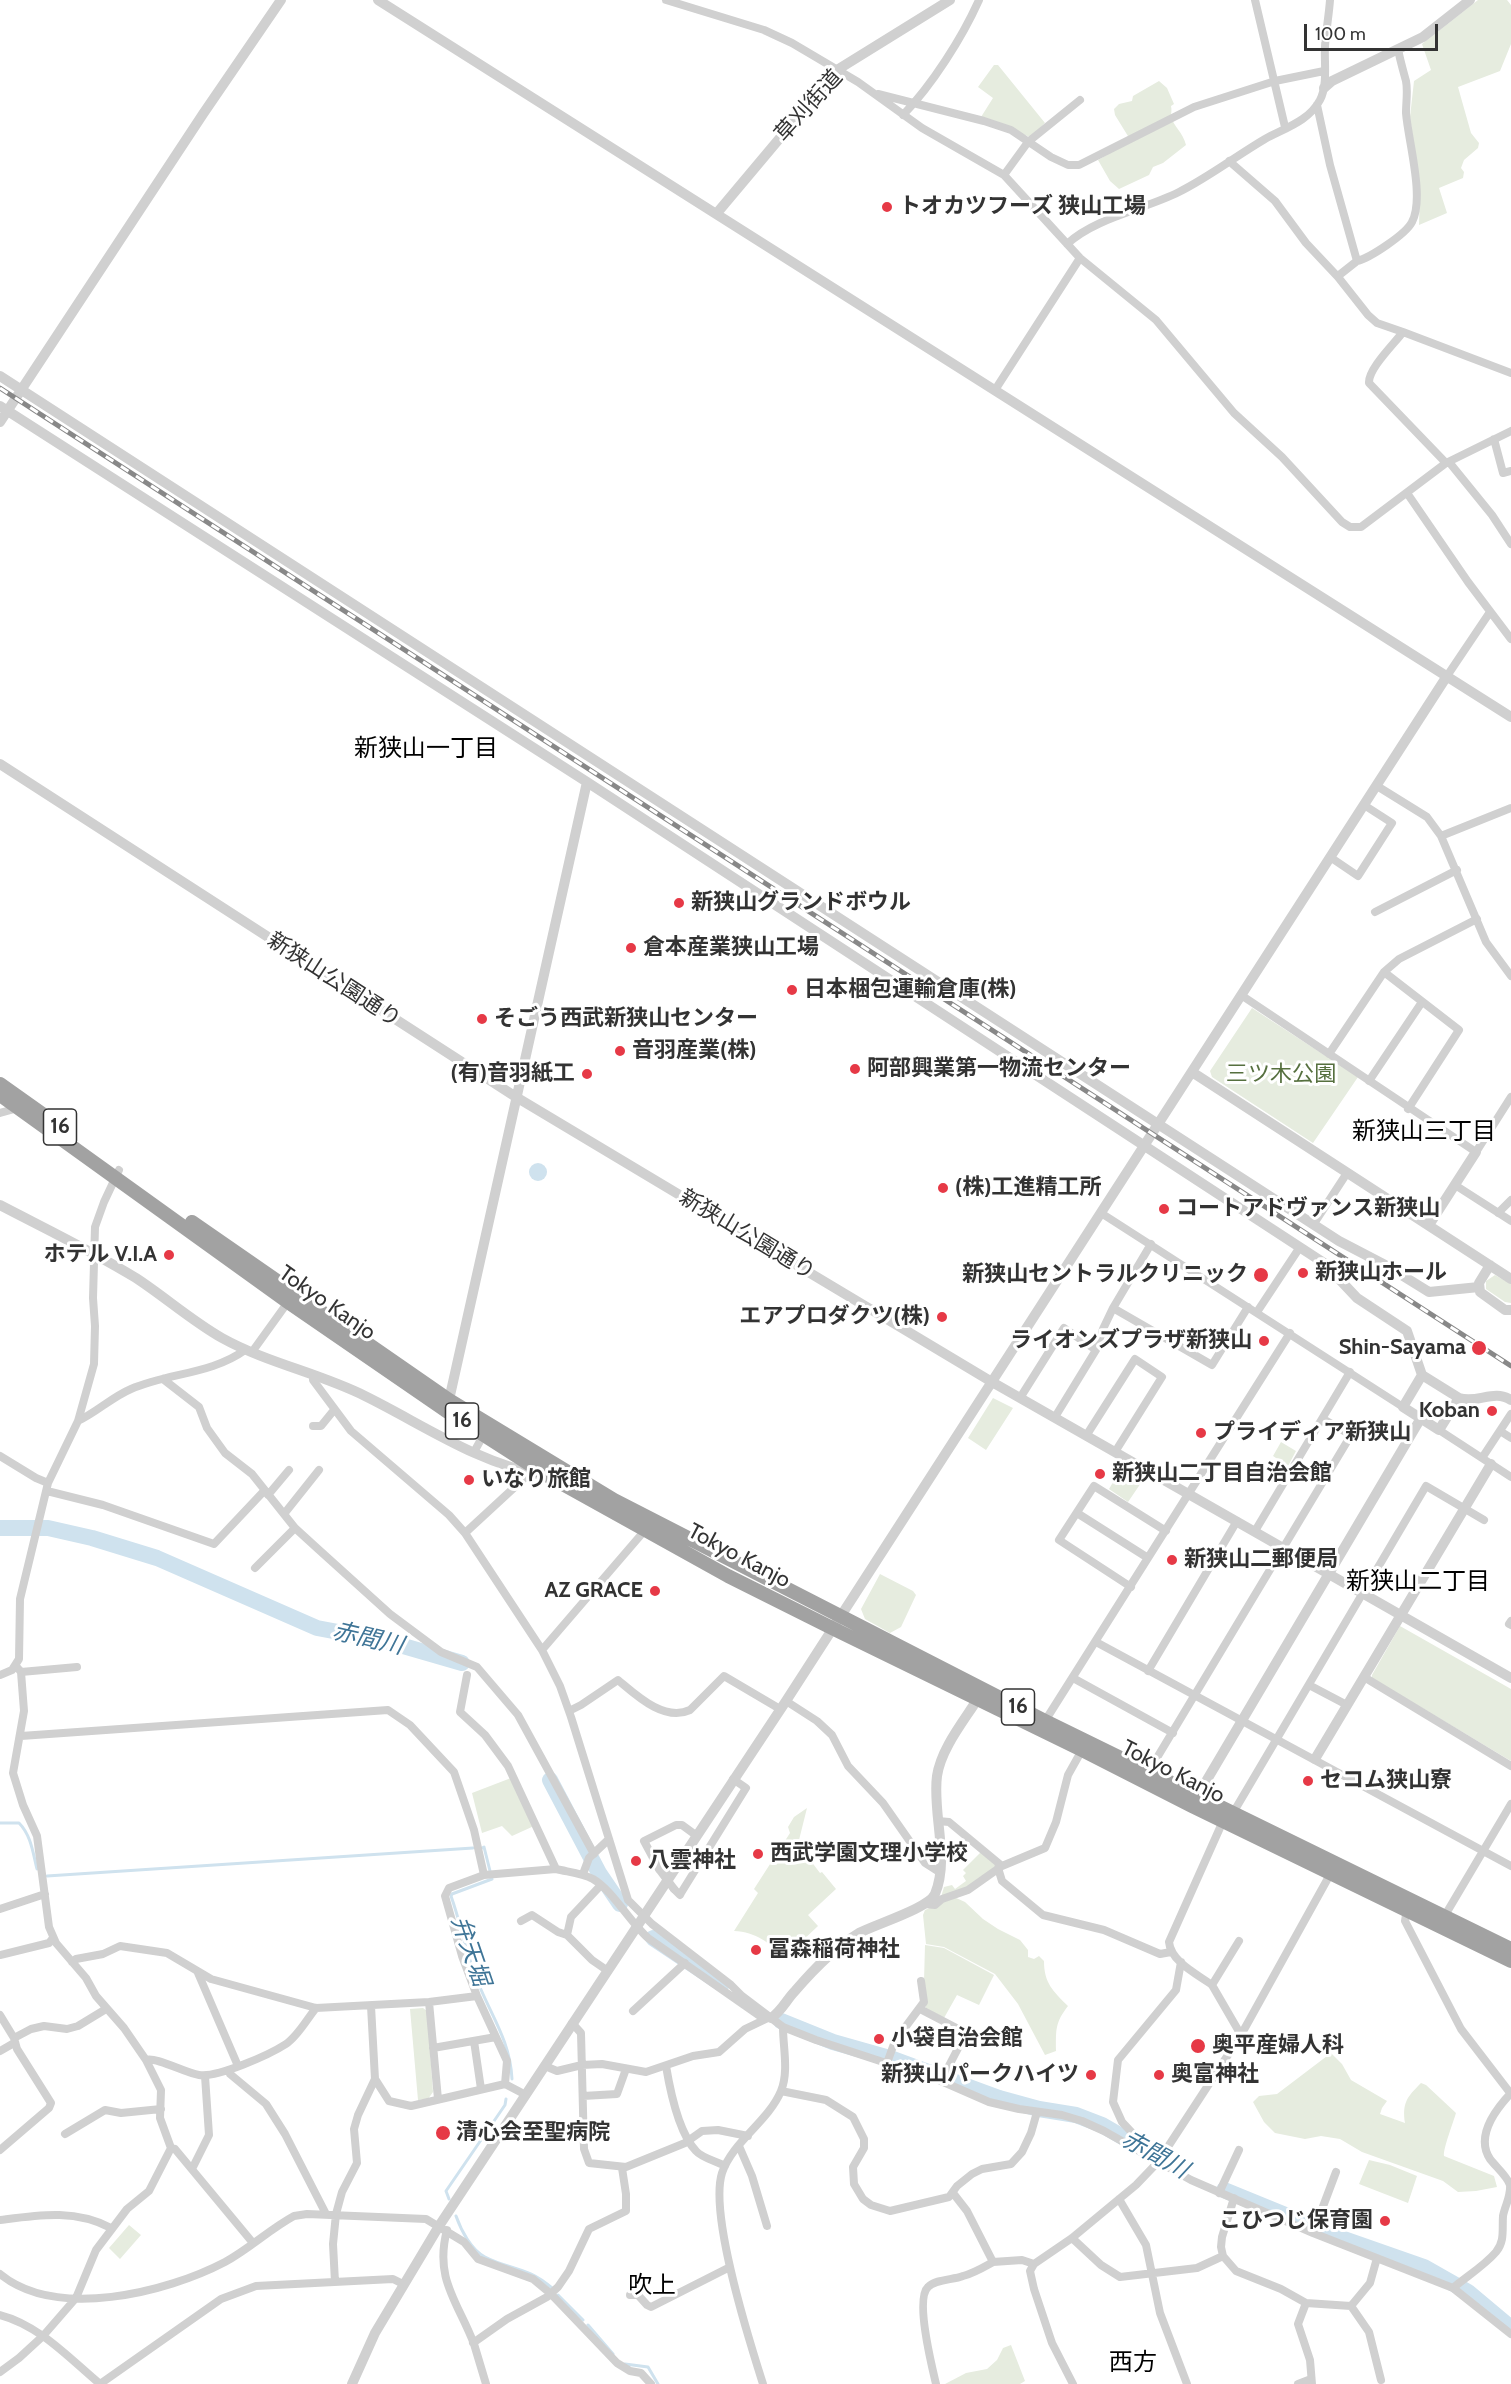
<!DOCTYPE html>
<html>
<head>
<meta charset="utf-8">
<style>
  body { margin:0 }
  #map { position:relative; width:1511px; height:2384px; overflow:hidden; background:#fff; font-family:Cabin,sans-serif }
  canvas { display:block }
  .scale { position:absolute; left:1304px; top:24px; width:134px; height:27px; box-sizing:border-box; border:3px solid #333; border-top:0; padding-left:8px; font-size:18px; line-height:21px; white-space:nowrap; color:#333; -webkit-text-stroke:4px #fff; paint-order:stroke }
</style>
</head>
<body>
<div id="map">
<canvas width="1511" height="2384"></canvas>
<div class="scale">100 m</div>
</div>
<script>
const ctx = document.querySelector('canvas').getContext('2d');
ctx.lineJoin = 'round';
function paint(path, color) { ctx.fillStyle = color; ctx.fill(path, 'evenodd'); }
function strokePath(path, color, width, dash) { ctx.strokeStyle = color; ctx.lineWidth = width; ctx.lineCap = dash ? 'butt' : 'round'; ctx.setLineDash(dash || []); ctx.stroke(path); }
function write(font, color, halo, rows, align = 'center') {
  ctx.font = font + ' Cabin,"Noto Sans JP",sans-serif'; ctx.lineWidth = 6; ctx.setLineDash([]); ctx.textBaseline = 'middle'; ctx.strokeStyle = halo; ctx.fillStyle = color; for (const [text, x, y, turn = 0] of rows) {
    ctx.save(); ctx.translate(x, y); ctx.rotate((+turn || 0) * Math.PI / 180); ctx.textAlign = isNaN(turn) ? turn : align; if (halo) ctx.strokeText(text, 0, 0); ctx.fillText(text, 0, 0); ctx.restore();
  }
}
paint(new Path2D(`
  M1478 0H1507L1511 5V44L1500 71 1458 87 1471 133 1479 143 1478 148 1464 160 1461 168 1464 172 1463 178 1439 188 1447 213 1419 225 1420 189 1410 117 1414 81 1431 70 1422 44Z
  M994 65H998L1045 123 1030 137 981 117 993 98 978 87Z
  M1159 81 1167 88 1174 104 1171 106C1172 110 1171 113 1171 116 1173 126 1183 132 1186 145L1163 163 1153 167 1149 175 1119 189 1110 181 1098 160 1131 141 1115 115 1114 109 1119 104 1132 101 1133 96Z
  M1252 1008 1358 1077 1313 1143 1212 1077 1210 1071Z
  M1495 1275 1511 1284V1303L1505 1302 1486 1289V1281Z
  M993 1398 1013 1408 986 1450 968 1438Z
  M1281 1442 1296 1451 1288 1466 1273 1456Z
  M1122 1467 1143 1480 1128 1502 1109 1489Z
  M880 1574 913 1591 916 1595 901 1627 890 1633 865 1619 861 1609Z
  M1400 1626 1511 1689V1761L1372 1678V1675Z
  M511 1778 534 1826 512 1836 502 1826 482 1833 472 1793Z
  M807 1808 798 1844 820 1873 822 1872 836 1889 808 1915 818 1926 784 1958C770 1943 756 1932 734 1931L758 1893 754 1889 790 1833 788 1827 794 1817Z
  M982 1851 998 1864 969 1888 941 1897 944 1887 952 1885 955 1889 966 1881 963 1876 966 1873 963 1870Z
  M954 1897 965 1902 983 1919 998 1929 1020 1940 1028 1950V1957L1034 1959 1039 1956 1044 1961C1044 1983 1053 1991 1068 2006 1055 2023 1056 2029 1056 2051L1045 2055 1018 2004 995 1974 944 1947 926 1944 923 1915 925 1910Z
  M925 1945 944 1948 994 1975 979 2005 957 1995 944 2018 926 2008 924 1981Z
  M423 2008 427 2011 433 2092 428 2099 418 2100 410 2009Z
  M1331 2053 1342 2064 1351 2080 1387 2101 1382 2108 1380 2114 1405 2123C1402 2103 1407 2097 1421 2083L1426 2085 1456 2113C1453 2123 1443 2149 1444 2156L1494 2176 1497 2187 1476 2191 1458 2192 1443 2181 1362 2152 1340 2139 1321 2136 1305 2139 1275 2133 1264 2122 1253 2102 1259 2096 1277 2094Z
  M1369 2160 1390 2165 1417 2176 1408 2203 1359 2184Z
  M129 2225 141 2235 120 2259 109 2248Z
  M1011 2345 1025 2381 1020 2384H945L966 2373 987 2369 997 2360 1003 2348Z`), '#e6ecdf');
paint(new Path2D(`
  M529 1172a9 9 0 1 1 18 0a9 9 0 1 1-18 0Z`), '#cfe2ee');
strokePath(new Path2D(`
  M0 1823H19C31 1835 33 1853 37 1869
  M482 1848 484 1847 492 1879 452 1894 451 1896C461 1924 466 1953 477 1980 491 2016 510 2040 512 2079
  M47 1876 473 1848
  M449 2199 446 2191 505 2105 506 2099
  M456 2216C461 2230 471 2250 485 2257 510 2270 527 2266 552 2288
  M558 2295 583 2320
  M588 2325 613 2354
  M625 2364 648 2367 658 2384`), '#cfe2ee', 3);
strokePath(new Path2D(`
  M0 1528H48L92 1538 157 1558 317 1628 386 1641 462 1663
  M550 1780 599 1873 620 1904
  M653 1938 722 1984
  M781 2021 833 2042 893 2059 999 2098 1039 2109 1076 2115 1102 2125 1166 2162
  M1224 2190 1344 2239 1424 2267 1468 2292 1511 2328`), '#cfe2ee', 16);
strokePath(new Path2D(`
  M666 0 764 30 792 43 858 82 922 128 1004 175 1080 258 1156 320 1234 413 1282 457 1342 522 1350 527H1361L1446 463 1511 431
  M1255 0 1285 127
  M878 94 984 121 1011 130 1051 157 1068 165H1079L1194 107 1275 81 1324 71
  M1317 105 1330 165 1357 261 1338 276
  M903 115C932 85 962 38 979 0
  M1229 161 1275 201 1306 243 1338 277 1368 315 1377 323 1403 332C1394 344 1368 369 1369 383L1446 463
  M1004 175 1028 142 1080 100
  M1067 244C1097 217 1143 210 1179 192 1209 177 1236 156 1265 139 1285 128 1309 121 1320 100 1328 85 1324 62 1325 46 1326 30 1329 15 1330 0
  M1357 261C1370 258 1406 234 1412 222 1425 198 1408 140 1406 113 1406 102 1408 91 1406 81 1403 70 1400 60 1398 49
  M1403 332 1511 373
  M995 390 1080 258
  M1494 439 1503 473 1511 471
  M1449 462 1492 515 1511 544
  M1407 493 1468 582 1511 639
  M1447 676 1490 612
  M1377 786 1427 817 1441 836 1486 942 1511 976
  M1441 836 1511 808
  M1330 857 1358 876 1392 823 1364 805
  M1375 912 1457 870
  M1384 972 1459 1030 1408 1109
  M1241 995 1476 1152 1511 1097
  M1329 1054 1384 972 1399 959 1477 919
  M1369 1081 1422 1002
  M0 1113 18 1108
  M1455 1185 1511 1221
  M1101 1213 1403 1407
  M1498 1213 1511 1200
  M1313 1225 1347 1173
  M1113 1308 1212 1365 1248 1307
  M1257 1312 1300 1247
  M252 1352 288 1302
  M314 1375 313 1380 351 1431 449 1515 465 1533 542 1650 560 1686 571 1717 628 1900 652 1924 731 1985 742 1996 783 2027 816 2040 941 2081 989 2102 1019 2109 1062 2115 1082 2121 1104 2131 1191 2180 1313 2233 1453 2288 1511 2334
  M163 1379 199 1407 207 1428 225 1453 252 1474 295 1528 318 1549 390 1614 441 1652 477 1667 518 1715 594 1854
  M1020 1398 1064 1328 1096 1350
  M1055 1417 1096 1350 1103 1329 1113 1308 1151 1244
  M78 1421C97 1412 112 1397 131 1389 168 1373 212 1374 245 1350
  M313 1426H321L334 1410
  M1439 1430 1511 1477
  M1500 1431 1511 1438
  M1086 1436 1135 1359 1162 1377 1115 1452
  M474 1452 484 1434
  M0 1456 36 1478 48 1483
  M1482 1458 1511 1414
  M47 1491 103 1505 214 1544 264 1491
  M268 1495 289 1470
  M1077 1513 1148 1558
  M284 1514 319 1470
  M1255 1531 1350 1372
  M465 1533 530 1473
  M255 1568 295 1528
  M1131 1587 1059 1540 1094 1486 1166 1531
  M1511 1621 1509 1624 1511 1625
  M1096 1642 1511 1866
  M542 1650 646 1529
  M1148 1671 1237 1521
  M21 1672 77 1667
  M0 1675 12 1670 19 1659 20 1599 48 1483 78 1421 94 1364 95 1326 93 1298 95 1227 104 1202 119 1170
  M467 1675 460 1712 485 1735 508 1766 556 1869C568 1872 582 1873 593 1879 612 1890 630 1922 648 1938L764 2019
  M1364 1677 1511 1766
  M1073 1678 1173 1733
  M1309 1685 1347 1705
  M786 1701 817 1721 832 1735 848 1766 883 1803 925 1863 939 1872
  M569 1711 581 1705 618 1680C636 1695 664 1722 690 1710L724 1676 780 1709
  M1045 1721 1290 1333
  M21 1736 388 1710 410 1725 454 1772 474 1830 484 1875 449 1888 445 1896 462 1956 477 1996 507 2061 505 2084
  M1152 1766 1351 1435 1323 1419
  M1233 1813 1426 1486 1484 1520
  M938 1821 949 1822 1002 1866
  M1223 1821 1169 1942C1171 1962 1197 1974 1212 1985L1239 1941
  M998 1868 1002 1881 1043 1915 1104 1930 1160 1954 1171 1952
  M659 1869 644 1841 676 1825H682L697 1836
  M583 1874 589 1858 609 1839
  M484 1875 556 1869
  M674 1889 680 1895 681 1893 746 1788 733 1779
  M925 1904 935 1905 942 1899 968 1890 1002 1866 1045 1848 1056 1822 1068 1775 1082 1750
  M0 1909 45 1894
  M1407 1909 1405 1921 1461 2029 1511 2094
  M1444 1917 1511 1804
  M521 1921 532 1915 558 1932 567 1935 592 1960 608 1971
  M567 1935 571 1917 601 1885
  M0 1955 49 1943 53 1938
  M72 1962 76 1959 103 1954 120 1946 167 1953 211 1979 316 2008 429 2002 477 1996
  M198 1973 238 2066
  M1212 1985 1241 2035
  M429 2002 438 2099
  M371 2006 375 2079 389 2101 411 2106 505 2084 526 2095
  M920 2009 966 2033 941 2081
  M633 2011 685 1963
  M0 2015 14 2038
  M572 2023 581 2033 584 2149 589 2163 626 2167 685 2143 702 2131 718 2130 748 2136
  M474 2041 481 2089
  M433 2048 496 2037
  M0 2051 14 2043
  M146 2060C155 2056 185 2073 199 2075 217 2078 269 2055 286 2044 298 2036 307 2019 316 2008
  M887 2063 895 2041 924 2002 921 1981
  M545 2066 557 2071 582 2065 602 2064 646 2072 693 2056 719 2052 745 2029 768 2018
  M666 2066C670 2090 678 2132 696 2151 702 2158 716 2161 725 2166
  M229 2070 230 2074 266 2104 285 2134 326 2214
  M781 2091 826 2100 853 2117 864 2139V2148L853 2167 854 2184 863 2199 871 2205 890 2211 949 2197 957 2186 972 2174 982 2169 1011 2164 1022 2152 1031 2133 1037 2112
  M583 2096 617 2094 626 2069
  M65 2134 105 2110 121 2113 161 2109
  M739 2146 752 2176 767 2226
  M171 2148 175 2149 253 2243
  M1134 2148 1138 2139 1122 2122 1113 2102 1118 2060 1176 1990 1181 1962
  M0 2150 49 2108 51 2103 17 2049 14 2038 31 2029 44 2026 67 2029 78 2026 106 2009
  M192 2169 209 2135 205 2076
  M953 2193 967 2211 993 2262 1022 2260 1034 2264
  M1219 2193 1239 2150
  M1234 2198 1222 2237 1221 2247 1223 2256 1236 2271 1281 2289 1306 2303 1351 2306 1370 2283 1377 2258
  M1119 2199 1146 2245 1160 2313 1187 2384
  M0 2220C39 2215 75 2209 111 2228
  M447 2230C434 2279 458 2302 474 2344 478 2357 482 2371 486 2384
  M1313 2233 1336 2172
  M1072 2238 1101 2265 1120 2277 1197 2268 1223 2256
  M0 2274C56 2320 166 2293 225 2262 249 2249 270 2229 294 2216L307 2214 426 2219 464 2242 478 2259 533 2279 551 2294 617 2363 630 2371 641 2373 651 2384
  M335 2282 333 2244 336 2214 342 2192 357 2163 354 2129 358 2115 375 2079
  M1453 2288C1467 2276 1484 2266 1496 2252 1505 2241 1502 2230 1503 2216 1505 2205 1511 2197 1510 2185 1507 2176 1496 2167 1490 2159 1475 2136 1495 2110 1511 2093
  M630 2295H638L647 2305 651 2307 730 2267
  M1306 2303 1298 2324 1310 2360 1312 2384
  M1351 2306 1369 2332 1381 2380
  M0 2315C39 2325 69 2358 100 2384L221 2299 256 2286 393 2279 403 2284
  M473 2343 507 2319 547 2297 558 2287 569 2271 589 2229 626 2211V2194L622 2168
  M0 2372 19 2358 43 2336 76 2298 96 2250 127 2209 149 2191 171 2148 160 2118 161 2090 146 2060 124 2028 96 1996 86 1978 56 1943 49 1927 37 1836 23 1805 13 1773 24 1711 21 1672 16 1666
  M763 2384C749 2340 709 2214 722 2173 733 2141 768 2122 781 2091 789 2071 783 2048 783 2027
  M936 2384C932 2367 915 2299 928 2287 936 2279 953 2280 963 2276 974 2273 984 2267 993 2262
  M1073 2384 1052 2343 1034 2289 1030 2271 1034 2264 1072 2238 1136 2185 1158 2162 1241 2035 1332 1871
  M1298 2384 1311 2379`), '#d0d0d0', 8);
strokePath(new Path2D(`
  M378 0 1511 717
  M1324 88 1332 81 1423 37 1470 0
  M717 213 837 70 950 0
  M0 376 1339 1241 1387 1266 1429 1292 1479 1287
  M0 406 587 782 1324 1263 1357 1298 1407 1331 1422 1375
  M0 422 203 114 281 0
  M0 764 516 1097 992 1382 1511 1678
  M1192 1072 1511 1279
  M0 1205C46 1229 92 1251 136 1278 165 1297 192 1321 222 1338 267 1363 319 1373 365 1396 422 1424 479 1464 543 1475
  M1429 1225 1476 1152
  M1490 1265 1479 1283 1480 1292 1505 1310H1511
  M1422 1375 1459 1398 1439 1430 1403 1407Z
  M1459 1398C1477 1404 1494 1389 1511 1400
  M449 1400 587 782
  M1315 1759 1491 1464
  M1195 1800 1421 1418
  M771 2018C781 2012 787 1999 795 1991 814 1969 834 1948 859 1933 876 1924 929 1908 935 1894 950 1858 932 1813 937 1776 941 1749 963 1722 977 1700
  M352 2384 375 2333 439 2226 786 1701 1447 676`), '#d0d0d0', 10);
strokePath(new Path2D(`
  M0 1084 62 1128
  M0 1095 288 1302 445 1410 548 1476 728 1576 832 1628 1082 1750 1192 1806 1511 1961
  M192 1222 449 1400 614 1500 1045 1721 1511 1949`), '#a2a2a2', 14);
const rail = new Path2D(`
  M0 388 1511 1366`);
strokePath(rail, '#888', 5);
strokePath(rail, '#fff', 3, [9]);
strokePath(new Path2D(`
  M659 1869 674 1889`), '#d0d0d0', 8);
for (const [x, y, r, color] of [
  [887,207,6,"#e63946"],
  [679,903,6,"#e63946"],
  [631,948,6,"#e63946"],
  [792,990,6,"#e63946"],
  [482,1019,6,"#e63946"],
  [620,1051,6,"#e63946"],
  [855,1069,6,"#e63946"],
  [587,1074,6,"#e63946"],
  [943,1188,6,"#e63946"],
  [1164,1209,6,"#e63946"],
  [169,1255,6,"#e63946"],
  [1303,1273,6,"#e63946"],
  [1261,1275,8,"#e63946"],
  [942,1317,6,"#e63946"],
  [1264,1341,6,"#e63946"],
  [1479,1348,8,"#e63946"],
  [1492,1411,6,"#e63946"],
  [1201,1433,6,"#e63946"],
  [1100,1474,6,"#e63946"],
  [469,1480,6,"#e63946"],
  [1172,1560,6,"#e63946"],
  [655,1591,6,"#e63946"],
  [1308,1781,6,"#e63946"],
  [758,1854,6,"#e63946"],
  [636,1861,6,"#e63946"],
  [756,1950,6,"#e63946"],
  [879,2039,6,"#e63946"],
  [1198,2046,8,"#e63946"],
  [1091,2075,6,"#e63946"],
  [1159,2075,6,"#e63946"],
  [443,2133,8,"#e63946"],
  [1385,2221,6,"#e63946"]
]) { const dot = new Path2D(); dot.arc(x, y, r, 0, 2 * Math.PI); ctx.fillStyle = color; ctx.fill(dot); strokePath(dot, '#fff', 2); }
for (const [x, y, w] of [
  [60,1127,33],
  [462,1421,33],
  [1018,1707,33]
]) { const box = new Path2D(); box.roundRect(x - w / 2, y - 18, w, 36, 4.5); ctx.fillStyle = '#fff'; ctx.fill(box); strokePath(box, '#333', 1.5); }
write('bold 21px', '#333', null, [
  ["16",60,1127],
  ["16",462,1421],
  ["16",1018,1707]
]);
write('22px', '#333', '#fff', [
  ["草刈街道",809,106,-48],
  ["新狭山公園通り",334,980,33],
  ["新狭山公園通り",747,1235,31],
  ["Tokyo Kanjo",327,1303,35],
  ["Tokyo Kanjo",739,1556,28],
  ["Tokyo Kanjo",1173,1772,27]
]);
write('bold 22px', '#333', '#fff', [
  ["トオカツフーズ 狭山工場",899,207],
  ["新狭山グランドボウル",691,903],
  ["倉本産業狭山工場",643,948],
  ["日本梱包運輸倉庫(株)",804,990],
  ["そごう西武新狭山センター",494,1019],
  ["音羽産業(株)",632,1051],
  ["阿部興業第一物流センター",867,1069],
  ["(有)音羽紙工",575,1074,"right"],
  ["(株)工進精工所",955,1188],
  ["コートアドヴァンス新狭山",1176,1209],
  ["ホテル V.I.A",157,1255,"right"],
  ["新狭山ホール",1315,1273],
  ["新狭山セントラルクリニック",1248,1275,"right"],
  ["エアプロダクツ(株)",930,1317,"right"],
  ["ライオンズプラザ新狭山",1252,1341,"right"],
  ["Shin-Sayama",1466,1348,"right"],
  ["Koban",1480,1411,"right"],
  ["プライディア新狭山",1213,1433],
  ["新狭山二丁目自治会館",1112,1474],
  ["いなり旅館",481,1480],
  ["新狭山二郵便局",1184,1560],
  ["AZ GRACE",643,1591,"right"],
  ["セコム狭山寮",1320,1781],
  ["西武学園文理小学校",770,1854],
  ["八雲神社",648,1861],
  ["冨森稲荷神社",768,1950],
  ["小袋自治会館",891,2039],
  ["奥平産婦人科",1212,2046],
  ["新狭山パークハイツ",1079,2075,"right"],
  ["奥富神社",1171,2075],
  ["清心会至聖病院",456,2133],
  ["こひつじ保育園",1373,2221,"right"]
], 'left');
write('22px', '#56703f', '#fff', [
  ["三ツ木公園",1281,1075]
]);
write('24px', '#000', '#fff', [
  ["新狭山一丁目",426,749],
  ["新狭山三丁目",1424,1132],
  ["新狭山二丁目",1418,1582],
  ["吹上",652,2286],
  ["西方",1133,2363]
]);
write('italic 24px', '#3f7597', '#fff', [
  ["赤間川",368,1639,13],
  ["弁天堀",470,1951,71],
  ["赤間川",1155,2155,29]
]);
</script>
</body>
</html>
